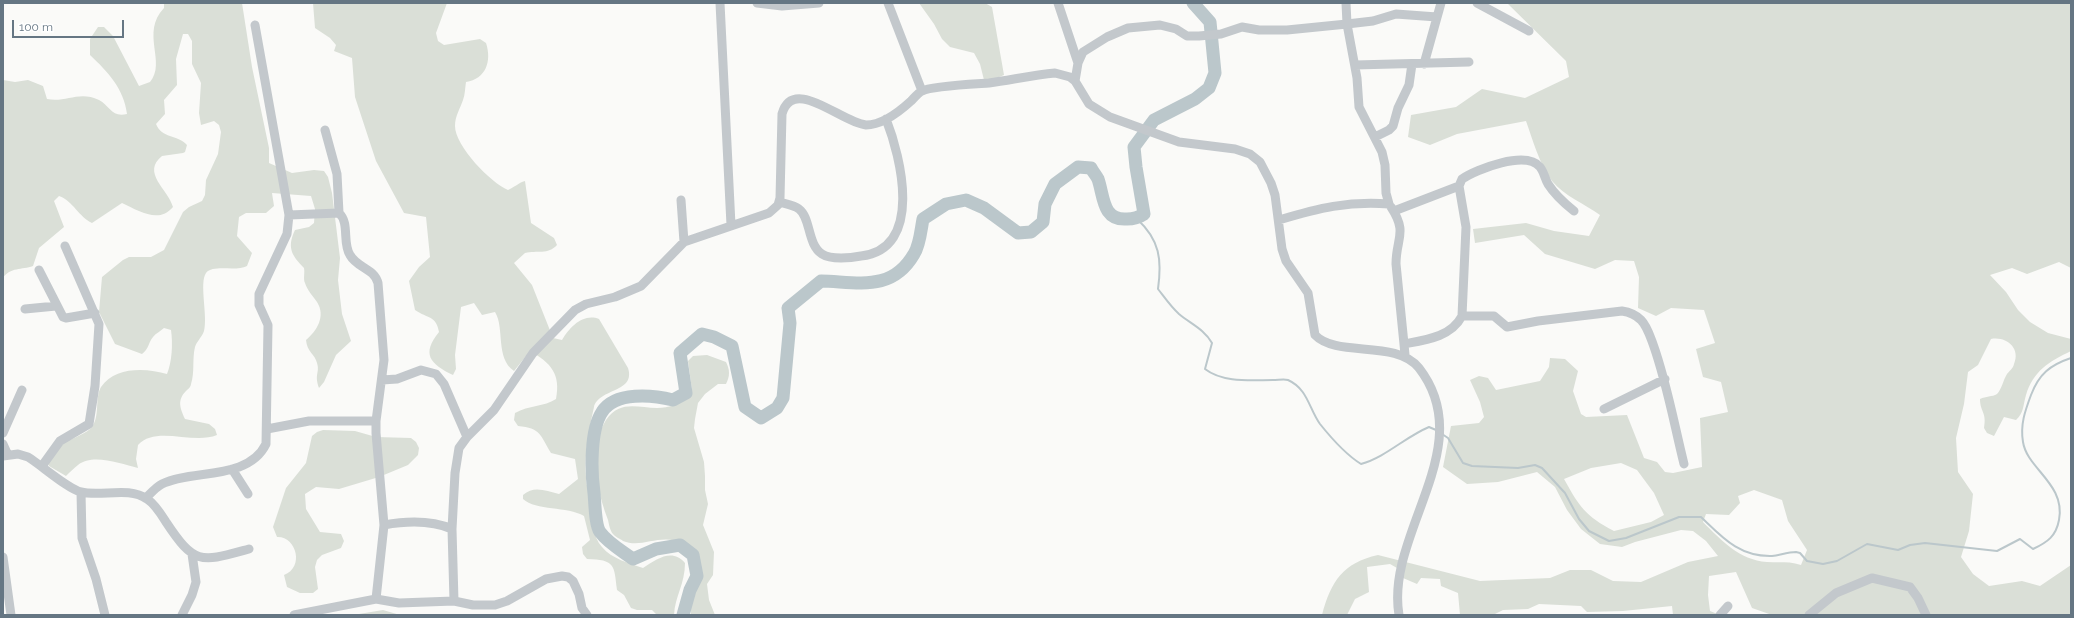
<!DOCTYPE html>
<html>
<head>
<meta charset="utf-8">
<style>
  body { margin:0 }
  #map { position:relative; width:2074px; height:618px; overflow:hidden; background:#fafaf8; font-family:Raleway,sans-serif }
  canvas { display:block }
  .frame { position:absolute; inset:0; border:4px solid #657683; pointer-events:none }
  .scale { position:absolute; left:12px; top:20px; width:112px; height:18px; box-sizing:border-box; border:2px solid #657683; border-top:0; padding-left:5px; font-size:12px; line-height:14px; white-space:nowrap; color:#657683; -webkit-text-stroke:3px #fff; paint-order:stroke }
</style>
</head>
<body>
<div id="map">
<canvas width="2074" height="618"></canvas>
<div class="frame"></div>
<div class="scale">100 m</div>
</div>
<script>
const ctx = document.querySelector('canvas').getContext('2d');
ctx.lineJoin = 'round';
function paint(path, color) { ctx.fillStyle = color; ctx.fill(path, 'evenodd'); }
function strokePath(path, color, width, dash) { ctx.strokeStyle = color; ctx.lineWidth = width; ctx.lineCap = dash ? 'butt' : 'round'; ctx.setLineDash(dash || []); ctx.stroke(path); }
paint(new Path2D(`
  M164 3H242L252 67 269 148V163L292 173 314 170 324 171 328 177 332 193 340 258 338 280 342 314 351 341 336 355 324 382 319 388C314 374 320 373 317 363 315 354 307 352 306 340 317 331 326 316 317 302 313 296 307 290 305 283 303 279 305 273 304 268 291 255 287 247 295 230L309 227 314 223 315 209 311 196 272 193 274 206 266 213H246L239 217 237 236 252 253 247 266C236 272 213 264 206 273 199 283 208 316 204 331 202 337 197 341 195 347 192 359 195 372 191 384 191 387 188 389 186 391 177 400 180 408 185 419L209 424 215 429 217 435C193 445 156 425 138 445L136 459 138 468C121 464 93 453 78 465 74 468 70 472 66 476L49 466 48 463C51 458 55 449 60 445 69 439 82 436 90 429 101 418 94 399 101 387 115 366 147 368 167 374 172 362 173 344 171 330L164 328C161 331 156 333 153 337 148 343 149 349 142 354L115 344 99 312 102 277 123 260 129 257H151L164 250 183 212 189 207 202 201 205 195 206 180 218 154 221 132 219 125 214 121 201 125 199 113 201 83 192 64V41L188 34H183L176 59 177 85 164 100 165 114 156 124C162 139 177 134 187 145L185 152 183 153 162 156C141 173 168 189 173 207 159 224 139 211 122 203L92 223C79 217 73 201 59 196L54 201 64 227 39 248 33 266C22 270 10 267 3 278V80L15 82 28 80 43 86 47 99C66 103 79 90 99 100 110 106 112 118 127 114 124 89 108 72 90 55V39L98 27H104L113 36 139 86 150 82C167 62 140 33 164 8Z
  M313 3H447L436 33 438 41 444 45 480 39 486 43C492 61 486 79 466 82 465 88 465 95 463 100 460 109 455 116 455 126 455 146 491 183 508 190 515 187 518 183 525 181L531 223 554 238 557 245C548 255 537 250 525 253L514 263 532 285 553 338 562 340C570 327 583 313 599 319L628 368C636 393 599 388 594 407 589 429 584 455 586 477 586 487 591 497 591 507 591 520 593 537 602 547 612 559 629 563 643 568 657 559 672 548 685 563 685 584 675 596 674 615H657L652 610H637L631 608 624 595 617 590C614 564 615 560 587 559L583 554 582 547 590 540 584 516C567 506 536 511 523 499V495C534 485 546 491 559 494L578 479 575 459 551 453C540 435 541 428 518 426L514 420 515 413C529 405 544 407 556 399 561 374 551 363 530 351L514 371C495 358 505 328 495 312L482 315 474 303 461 307 455 355 456 369 453 375C430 364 421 354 439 332 436 315 428 319 415 310L409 281 419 267 430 257 426 217 404 213 376 161 355 97 352 58 334 51 336 45 330 38 315 28Z
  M919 3H985L992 7 1004 75 992 80H984L980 64 974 53 950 47 942 39 934 24Z
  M1507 3H2071V268L2059 262 2027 274 2012 268 1990 275 2006 292 2018 310 2030 322 2048 333 2071 339V351C2050 361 2033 371 2026 395 2023 405 2024 413 2016 420L2004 417 1994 436 1987 433 1984 428C1987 412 1980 412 1980 399 1986 396 1992 397 1997 394 2002 389 2003 380 2007 374 2009 371 2013 369 2014 364 2021 348 2006 336 1991 339L1978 365 1968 372 1964 404 1956 438 1958 472 1973 494 1969 531 1961 557 1973 574 1989 586 2022 581 2040 586 2071 565V615H1772L1752 608 1736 572 1709 576 1708 595 1710 611 1720 615H1673L1672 606 1623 611 1587 612 1581 606 1539 604 1528 609 1503 610 1493 615H1460L1458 593 1441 586 1440 579 1421 578 1417 584 1403 578 1397 568 1390 564 1367 567 1369 592 1355 599 1347 615H1322C1331 581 1343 563 1378 555L1480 581 1550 578 1570 570H1591L1613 581 1641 582 1688 562 1718 556 1706 541 1693 531 1681 530 1635 542 1622 547 1600 544 1581 529 1567 510 1555 487 1537 472 1498 482 1467 484 1443 467 1451 426 1479 423 1484 417 1480 402 1470 380 1479 376 1488 378 1496 390 1540 381 1549 367 1550 358 1565 359 1578 371 1573 391 1581 414 1586 417 1627 415 1644 458 1657 462 1665 472 1673 473 1702 467 1700 418 1728 412 1721 382 1703 377 1696 349 1715 343 1704 310 1671 308 1656 316 1638 308 1639 277 1634 261 1615 260 1595 269 1545 254 1524 235 1475 243 1473 229 1526 223 1554 231 1589 236 1600 215C1585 204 1564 196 1552 181 1539 163 1533 141 1526 121L1457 134 1430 145 1408 137 1411 115 1456 107 1482 89 1525 98 1569 77 1566 61ZM1621 463 1637 470 1654 493 1664 515 1651 522 1614 531C1585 516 1579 506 1564 479L1591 468ZM1754 490 1782 500 1788 521 1807 550 1801 565C1789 561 1779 563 1767 562 1739 560 1721 540 1703 522L1706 514 1729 515 1740 503 1738 496Z
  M707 355 726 362C730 370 730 376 726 384H718L705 394 698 403 695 419 694 428 704 462 705 476V490L708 504 703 525 714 552 713 575 707 584 709 600 715 615H691C688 597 709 568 696 550 693 547 687 545 683 543 659 533 642 549 623 541 621 539 615 537 613 534 610 531 609 524 608 520 599 496 593 471 596 446 597 437 602 427 606 420 628 387 662 429 692 390L688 361 693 356Z
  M323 430 355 431 376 437 411 438 416 442 419 448 418 455 408 465 379 477 339 489 316 487 305 494 306 509 320 532 341 534 344 541 341 548 322 555 317 560 315 567 318 589 313 593H300L287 587 284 575C305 567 296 536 277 537L273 527 286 488 306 463 312 436 317 432Z
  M383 610 400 615H353Z`), '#dadfd7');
strokePath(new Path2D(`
  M1137 219C1160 240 1162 260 1158 289 1165 298 1171 307 1179 314 1191 324 1204 329 1212 343L1205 369C1223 383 1251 380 1273 380 1278 380 1285 379 1288 380 1308 389 1309 409 1320 424 1332 439 1345 454 1361 464 1386 457 1405 437 1429 427L1436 430
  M1442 434 1448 438 1463 463 1472 466 1518 468 1535 465 1542 468 1565 493 1579 519 1589 531 1609 541 1626 538 1679 517H1701C1722 537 1739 557 1772 556 1780 555 1788 552 1796 552L1800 553 1807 561 1823 564 1837 561 1867 544 1898 550 1910 545 1925 543 1997 551 2020 539 2033 549C2048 542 2056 536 2059 520 2066 484 2027 469 2023 442 2020 425 2025 411 2031 395 2039 374 2050 365 2071 358`), '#bbc7cb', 2);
strokePath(new Path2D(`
  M683 615 690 590 697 576 693 555 680 545 656 549 633 559C622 551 608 543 600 532 595 525 595 502 594 493 591 472 590 430 602 412 615 391 653 395 673 400L686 393 680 353 702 334 714 337 732 346 745 407 761 418 777 408 783 398 790 323 788 308 821 281C859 282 892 292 914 254 920 245 921 229 923 219L946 204 966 200 984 208 1018 233 1031 232 1043 222 1045 204 1055 184 1078 167 1091 168C1093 172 1096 175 1098 179 1104 196 1102 221 1127 219 1134 219 1138 218 1144 214L1136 167 1134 147 1154 120 1195 99 1209 88 1215 73 1210 22 1193 3`), '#bbc7cb', 13);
strokePath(new Path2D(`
  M720 3 731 225
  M757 3 782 6 819 3
  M888 3 922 91
  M1058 3 1078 63
  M1346 3 1347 24 1373 21 1396 14 1437 17
  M1477 3 1529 31
  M1424 64 1441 3
  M1355 65 1469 62
  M1075 81 1078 63 1083 52 1107 37 1128 28 1160 25 1176 29 1187 36H1199L1221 34 1242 27 1259 30H1287L1347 24 1357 78 1359 107 1382 152 1385 165 1386 193 1389 204C1347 201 1319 208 1279 220
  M325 130 337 174 339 213
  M1375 137 1389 130 1393 126 1398 108 1409 85 1412 64
  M1459 186 1466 227 1462 316
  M681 200 684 242
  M779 202C786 204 794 205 799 209 811 218 807 244 822 254 831 260 851 258 861 256 924 249 901 157 886 119
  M1391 207C1408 233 1396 238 1396 264L1404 344
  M1394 211 1459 186 1462 179C1477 169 1526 150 1540 167 1544 172 1545 179 1548 184 1555 195 1564 203 1574 211
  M289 215 339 213C350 223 342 243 350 255 357 268 374 268 378 283L384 360 376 421V433L384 525 376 599
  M39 270 63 317 66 318 95 313
  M25 309 56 306
  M1405 355 1404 344C1426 340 1451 337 1462 316H1494L1507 327 1538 321 1622 311C1629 312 1635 314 1641 320 1647 326 1650 336 1653 344 1667 383 1674 424 1684 464
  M382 380 397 379 421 370 436 374 444 384 467 437
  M1604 409 1665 379
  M267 429 309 421H376
  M3 433 22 390
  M3 444 8 455
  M3 456 18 454 28 457C41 465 68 489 81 492 101 497 129 486 147 499 155 504 161 514 166 522 195 566 201 562 249 549
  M42 466 60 441 89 424 95 386 99 324 65 246
  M232 469 248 494
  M81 492 82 538 96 579 105 615
  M146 498C151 493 156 487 162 484 191 469 248 481 266 444L268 325 259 305V294L287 234 289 215 255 25
  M384 525C406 521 431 520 452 529
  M3 557 11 615
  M454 601 452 529 455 473 459 448 467 437 494 410 533 353 575 310 586 304 615 297 641 286 684 242 769 213 778 205 780 198 782 114C793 75 842 123 866 125 882 125 899 112 911 101 914 98 918 93 922 91 931 86 975 84 989 83 1011 80 1033 75 1055 73L1070 77 1075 81 1089 104 1110 117 1179 142 1235 149 1250 154 1260 162 1271 183 1275 195 1282 249 1286 261 1308 293 1315 335C1337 358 1396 339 1419 368 1480 447 1385 533 1399 615
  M182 615 192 595 196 582 192 554
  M294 615 376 599 399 603 454 601 473 605H495L507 601 546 579 562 576 568 577 573 581 579 594 582 608 587 615
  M1720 615 1728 606
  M1809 615 1836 593 1872 578 1910 587 1918 598 1926 615`), '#c3c8cc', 9);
</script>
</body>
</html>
